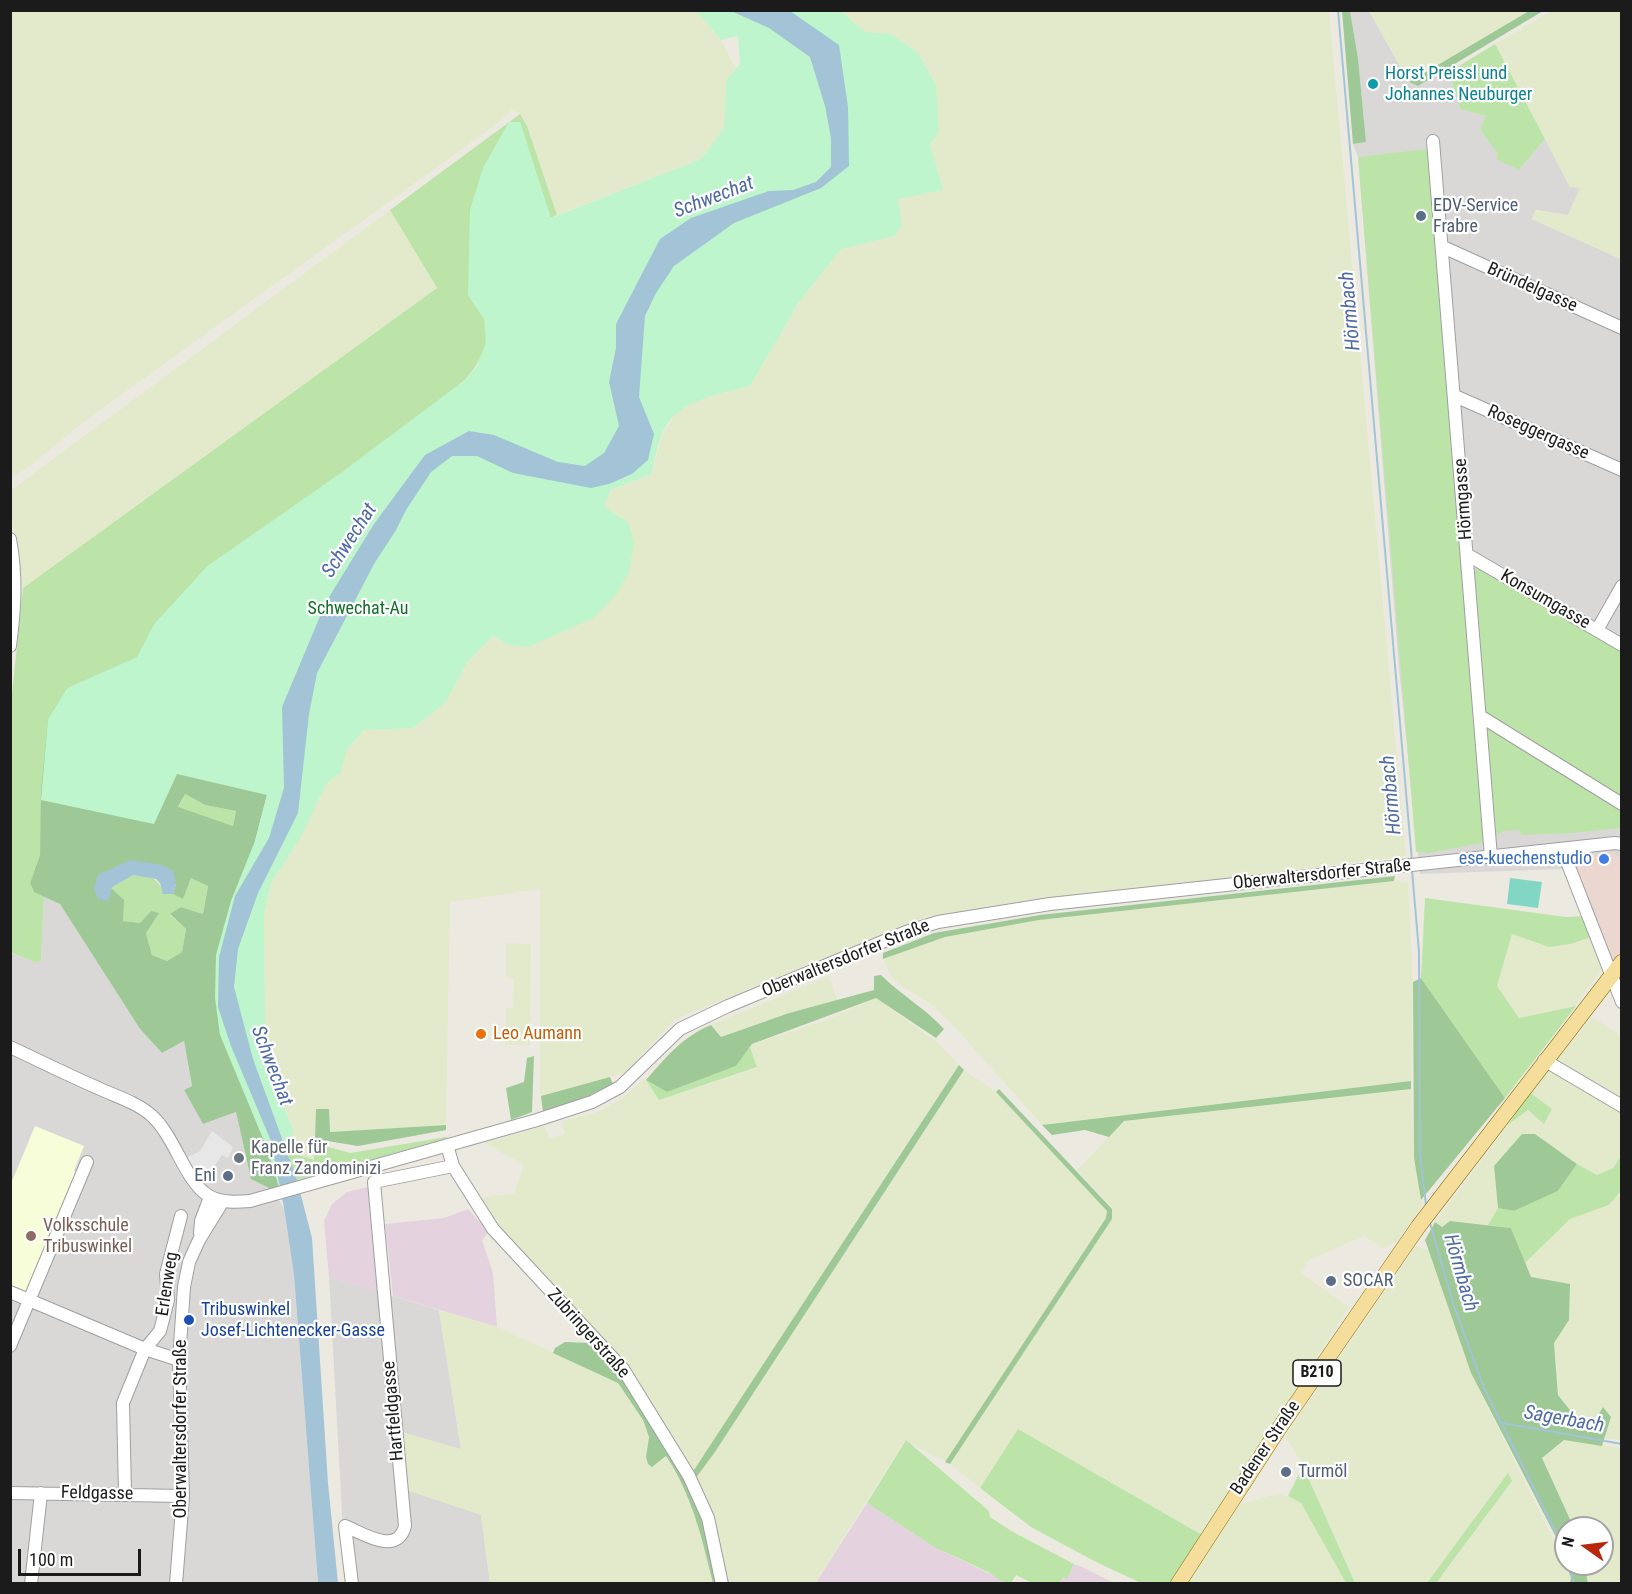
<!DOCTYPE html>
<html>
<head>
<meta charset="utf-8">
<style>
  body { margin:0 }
  #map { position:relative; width:1632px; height:1594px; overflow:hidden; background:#eceae0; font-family:"Roboto Condensed",sans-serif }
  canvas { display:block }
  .frame { position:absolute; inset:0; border:12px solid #1b1b1b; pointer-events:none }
  .north { position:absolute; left:1554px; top:1516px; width:60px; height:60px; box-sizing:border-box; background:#fff; border:2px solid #a4a4a4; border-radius:50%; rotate:284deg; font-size:16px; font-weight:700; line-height:24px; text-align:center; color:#1b1b1b }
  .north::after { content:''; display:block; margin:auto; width:21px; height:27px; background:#b9280c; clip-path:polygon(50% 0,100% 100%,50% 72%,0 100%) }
  .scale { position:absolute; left:18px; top:1549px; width:123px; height:27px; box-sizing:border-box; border:3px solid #1b1b1b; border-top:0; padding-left:8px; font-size:18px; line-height:21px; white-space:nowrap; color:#1b1b1b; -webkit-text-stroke:4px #fff; paint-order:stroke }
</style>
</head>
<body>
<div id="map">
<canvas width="1632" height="1594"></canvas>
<div class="frame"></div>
<div class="north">N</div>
<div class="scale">100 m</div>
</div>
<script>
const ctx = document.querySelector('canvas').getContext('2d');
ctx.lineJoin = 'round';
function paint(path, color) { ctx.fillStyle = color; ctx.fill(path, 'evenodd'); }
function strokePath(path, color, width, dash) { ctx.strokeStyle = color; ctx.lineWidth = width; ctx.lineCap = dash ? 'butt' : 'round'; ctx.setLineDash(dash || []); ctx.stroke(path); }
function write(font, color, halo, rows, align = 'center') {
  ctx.font = font + ' "Roboto Condensed",sans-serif'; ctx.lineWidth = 4.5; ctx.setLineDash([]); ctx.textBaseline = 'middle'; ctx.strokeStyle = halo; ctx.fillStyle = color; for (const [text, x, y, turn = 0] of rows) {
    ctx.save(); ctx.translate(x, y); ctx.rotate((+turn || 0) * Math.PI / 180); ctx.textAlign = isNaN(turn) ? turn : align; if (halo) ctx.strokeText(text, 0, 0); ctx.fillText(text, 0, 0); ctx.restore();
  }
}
paint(new Path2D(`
  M1350 11H1369L1409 82 1418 86 1446 69 1449 72 1460 109 1486 116 1480 130 1499 154 1497 159 1519 170 1545 139 1570 187H1581L1568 215 1536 210 1532 219 1621 259 1622 946 1603 969 1564 869 1420 874 1399 669 1358 157 1353 144 1366 142 1358 58Z
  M44 896 60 904 140 1029 162 1053 184 1041 192 1087 184 1090 203 1124 236 1112 251 1178 271 1189 284 1208 294 1275 318 1583H11L10 952 36 963 41 960Z
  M329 1277 439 1310 461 1450 481 1515 490 1583H348L343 1532Z`), '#d9d8d7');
paint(new Path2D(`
  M1614 852 1621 859V973L1591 937 1596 912 1572 860 1574 857Z`), '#ecd6d0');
paint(new Path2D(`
  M368 1187 378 1292 329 1277 324 1221 332 1204 347 1192Z
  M468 1209 489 1232 482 1240 493 1273 497 1327 393 1296 385 1224 444 1218Z
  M867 1503 934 1547 1009 1583 815 1584Z
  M1074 1564 1080 1566 1114 1583 1060 1584 1063 1577 1067 1578Z`), '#e4d3de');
paint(new Path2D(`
  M35 1126 84 1146 74 1171 79 1174 28 1293 11 1286 10 1186Z`), '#f7fdd9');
paint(new Path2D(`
  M697 10 721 40 736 69 727 79 725 128 701 159 557 215 527 126 520 114 511 110 501 121 89 418 27 468 11 478V11Z
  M841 11H1329L1406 856 927 916 675 1019 625 1073 540 1096V889L450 902 446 1125 328 1132 316 1109 315 1160 296 1154 288 1143 294 1131 274 1081 265 1027 264 913 271 883 301 837 326 784 340 772 346 751 364 730 413 728 446 702 468 661 493 636 509 645 628 522 604 507 611 490 651 474 663 433 678 411 701 399 750 386 799 302 841 249 895 236 902 224 897 199 930 144 939 133 936 85 918 53 891 34 865 32Z
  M1369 11H1529L1409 82Z
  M1551 11H1621V259L1532 219 1536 210 1568 215 1580 188 1570 187 1495 44Z
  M390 210 437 288 23 588 11 516 10 491Z
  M1394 881 1408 882 1413 982 1411 1081 1042 1125 951 1023 933 1006 893 980 883 959 945 937 1039 920Z
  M1512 934 1549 947 1571 944 1591 937 1603 969 1581 996 1576 1006 1519 1018 1497 986Z
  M506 943 531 944 530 1045H505L506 1008H513L514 978 506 977Z
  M829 976 838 1001 789 1013 720 1037 711 1025Z
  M876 998 937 1042 959 1065 692 1473 662 1424 504 1234 481 1198 514 1193 524 1165 484 1143 545 1126 549 1139 565 1134 561 1121 596 1113 621 1099 645 1078 659 1100 757 1068 750 1045 826 1020Z
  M1592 1017 1621 1035V1156L1613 1168 1597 1175 1577 1164 1535 1134 1494 1166 1498 1208 1488 1225 1451 1221 1442 1227 1435 1222 1508 1125 1528 1110 1544 1123 1529 1092Z
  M964 1070 996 1092 1107 1211 1106 1218 945 1462 905 1440 815 1583H726L695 1479 715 1452Z
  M1411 1089 1414 1158 1422 1206 1396 1243 1382 1248 1364 1236 1309 1260 1300 1272 1349 1307 1202 1535 1018 1429 980 1488 950 1464 1112 1219V1208L1077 1170 1124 1121Z
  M1621 1191V1440L1605 1438 1611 1417 1603 1408 1588 1433 1559 1395 1554 1343 1569 1320 1531 1277 1525 1263 1570 1219 1609 1205Z
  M1416 1246 1429 1251 1471 1373 1555 1543 1571 1578 1570 1583H1355L1303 1466 1285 1436Z
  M439 1310 497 1327 617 1382 643 1420 649 1437 646 1457 657 1464 666 1456 692 1503 701 1533 713 1583H490L481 1515 406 1490 402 1432 461 1449Z
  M1564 1440 1621 1448V1583H1588L1584 1564H1602V1528H1574L1542 1458Z
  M1277 1494 1288 1496 1301 1503 1346 1583 1186 1584 1240 1504Z`), '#e3eacc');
paint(new Path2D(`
  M1495 44 1545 139 1519 170 1496 159 1498 154 1480 130 1486 116 1460 109 1449 72Z
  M520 114 527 126 557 215 550 218 520 122 468 295C473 302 481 311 484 319 493 342 479 363 465 380L154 624 137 657 67 688 44 773 40 855 30 883 34 892 44 896 41 960 36 963 11 952 10 713 23 588 437 288 390 210Z
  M1428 149 1486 842 1430 853 1416 852 1358 157Z
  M1479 567 1621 651V798L1485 713 1473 571Z
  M1491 727 1621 809V828L1573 833 1521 835 1520 830 1503 831 1495 837 1485 728Z
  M185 794 205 805 236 811 233 826 178 808Z
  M133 875C151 878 157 875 164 894H173L183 898 191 878 208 885 203 914 181 907 170 915 186 929 182 952 167 961 152 955 146 933 151 911 140 923 123 921 111 888Z
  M1425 898 1566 917 1583 916 1591 937 1571 944 1549 947 1512 934 1497 986 1519 1018 1576 1006 1505 1098 1421 978Z
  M750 1047 757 1067 659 1100 646 1080 667 1092 736 1066Z
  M1529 1092 1552 1109 1544 1124 1528 1110 1508 1125Z
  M446 1137 448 1138 297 1180 287 1155 288 1143 296 1154 314 1160 315 1143 350 1153Z
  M1621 1156V1191L1609 1205 1570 1219 1525 1263 1511 1228 1488 1225 1498 1208 1514 1211 1558 1191 1577 1164 1597 1175 1613 1168Z
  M1018 1429 1202 1535 1172 1583H1141L1096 1562 1031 1527 980 1488Z
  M906 1440 989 1511 990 1517 1013 1532 1074 1564 1067 1579 1063 1577 1060 1583H1032L1016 1575 1011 1583 1001 1581 988 1572 934 1547 867 1503Z
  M1303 1466 1355 1583H1346L1301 1503 1288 1496Z
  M1508 1473 1512 1481 1436 1583H1427Z`), '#bce4a8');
paint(new Path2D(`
  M1342 11H1350L1358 58 1366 142 1353 144Z
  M1529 11H1543L1418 86 1409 82Z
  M206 567 267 795 255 841 269 1153 279 1187 271 1189 251 1179 236 1112 203 1124 184 1090 192 1086 184 1041 162 1053 140 1029 60 904 34 892 30 883 40 855 41 792 48 719 67 688 137 657 154 624ZM185 794 205 805 236 811 233 826 178 807ZM130 860 176 884 173 894 183 899 191 878 208 886 203 914 181 907 170 914 186 929 182 952 167 961 152 955 146 933 159 913 151 911 140 923 123 921 124 900 111 888Z
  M1395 876 1394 881 1039 920 945 937 883 959V953L934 933 1040 915Z
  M881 975C901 995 925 1008 944 1029L936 1038 876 998 752 1044 736 1066 667 1092 646 1080C666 1057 682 1037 711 1025L721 1037 789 1013 874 990V976Z
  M1421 978 1505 1098 1421 1200 1414 1158 1413 982Z
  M534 1056 532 1112 511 1120 506 1088 524 1082 527 1058Z
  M959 1065 964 1070 715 1452 695 1479 692 1473Z
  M610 1077 613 1084 588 1096 543 1112 541 1096Z
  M1411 1081V1089L1124 1121 1109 1137 1085 1130 1052 1135 1042 1125Z
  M999 1089 1112 1209V1219L950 1464 945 1462 1106 1218 1107 1211 996 1092Z
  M316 1109H329L330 1132 446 1125V1130L358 1146 315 1139Z
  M1522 1134H1535L1577 1164 1558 1191 1514 1211 1498 1208 1494 1166Z
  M1450 1221 1511 1228 1531 1277 1570 1284 1569 1320 1554 1343 1558 1395 1588 1433 1603 1407 1611 1417 1602 1446 1564 1440 1542 1458 1574 1528H1566V1564H1584L1588 1583H1570L1571 1578 1558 1541 1471 1373 1425 1240 1435 1222 1442 1227Z
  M565 1342 591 1343 622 1376 678 1463 707 1531 719 1583H713C702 1538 692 1495 666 1456L652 1467 648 1464 646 1457 649 1437 643 1420 618 1383 553 1353 555 1348Z`), '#9ec997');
paint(new Path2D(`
  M697 11H841L865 32 891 34 918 53 936 85 939 133 930 144 943 190 898 199 902 224 895 236 841 249 799 302 750 386C718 395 678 399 662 433 657 446 655 461 651 474L611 490 604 507 628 522 634 542 629 572 616 595 593 618 528 647 509 645 493 636 468 661 446 702 413 728 364 730 346 751 341 772 326 784 301 837 271 883 264 913 265 1027 274 1081 294 1132 288 1143 279 1187 269 1153 220 1035 215 998 216 955 231 901 255 841 267 795 177 774 154 824 41 800 48 719 67 688 137 657 154 624 206 567 338 475 465 380 477 366 486 343 484 319 468 295 470 210 483 168 509 122H520L551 218 701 159 724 128 727 79 740 64 738 36 721 40Z`), '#bef5cc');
paint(new Path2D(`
  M1510 878 1542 882 1538 908 1507 904Z`), '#82d7c4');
paint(new Path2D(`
  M212 1131 233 1147 228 1158 222 1155 203 1182 186 1158 200 1151Z`), '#e7e7e7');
paint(new Path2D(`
  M731 11H790L839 45 848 107 849 166 821 188 734 223 674 266 656 293 645 316 639 397 654 434 648 460 632 474 609 484 591 488 513 473 477 456H452L431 472 406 510 396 530 374 564 317 673 309 714 298 813 258 893 238 949 234 987 253 1059 297 1180 312 1238 328 1483 338 1583H318L294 1275 284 1208 271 1141 231 1046 218 1007 219 957 235 896 269 838 284 788 282 707 326 602 374 524 425 455 469 431 494 435 558 462 585 466 604 453 619 426 609 382 616 348V324L660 239 691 218 769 191 793 190 816 182 831 167V138L825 106 810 57 769 28Z
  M130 860 162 865 173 871 176 884 173 894H163L160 883 156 879 133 875 111 888 110 897 107 901 98 899 94 889 98 875Z`), '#a3c3d7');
strokePath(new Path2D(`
  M1338 10 1412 861
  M1412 870 1419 952 1420 1154 1426 1205
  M1430 1223 1454 1306 1484 1388 1566 1552
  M1503 1423 1622 1444
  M1569 1564 1574 1584`), '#a3c3d7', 2);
const minor = new Path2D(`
  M1433 141 1491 857
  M1443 247 1622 328
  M1455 396 1622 470
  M10 539C17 577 15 608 10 646
  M1468 555 1622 645
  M1597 630 1622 586
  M1480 716 1622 804
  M1562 849 1622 1002
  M10 1047C40 1061 68 1075 98 1088 115 1096 136 1102 151 1115 175 1136 185 1182 209 1196 221 1203 237 1202 250 1201L537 1120 592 1102 620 1087 680 1029 728 1006 906 932 938 922 1050 904 1615 843 1622 844
  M1544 1060 1622 1106
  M453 1166 493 1229 623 1369 689 1476 708 1518 722 1584
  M200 1233 201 1221 210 1197
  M10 1292 145 1349 179 1360
  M10 1346 87 1162
  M10 1493 183 1496
  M125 1494 123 1403 145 1349 160 1331 168 1300 166 1274 181 1216
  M31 1584 41 1493
  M176 1584 183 1496 179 1360 184 1287 189 1262 199 1240 223 1201
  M352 1584 345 1526C364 1534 397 1556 405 1526L374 1182 453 1166 447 1145`);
const major = new Path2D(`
  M1178 1584 1278 1430 1418 1227 1622 962`);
strokePath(minor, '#9f9f9f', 14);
strokePath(major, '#887309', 16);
strokePath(minor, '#fff', 12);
strokePath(major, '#f5dd9c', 15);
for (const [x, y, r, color] of [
  [1373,84,6,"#0f9aa8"],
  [1421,216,6,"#5c6f8a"],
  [1604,859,6,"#3f7fe0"],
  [481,1034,6,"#e8710a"],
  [239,1158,6,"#6b7280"],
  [228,1176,6,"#5c6f8a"],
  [31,1236,6,"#8d6e63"],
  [1331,1281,6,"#5c6f8a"],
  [189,1320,6,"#1a4fb4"],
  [1286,1472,6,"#5c6f8a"]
]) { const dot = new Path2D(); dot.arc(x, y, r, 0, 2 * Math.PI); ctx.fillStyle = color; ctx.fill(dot); strokePath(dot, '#fff', 2); }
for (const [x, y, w] of [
  [1317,1373,48]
]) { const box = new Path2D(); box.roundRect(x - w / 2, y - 13, w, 26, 4.5); ctx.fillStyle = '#fff'; ctx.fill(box); strokePath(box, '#1b1b1b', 1.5); }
write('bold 16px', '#1b1b1b', null, [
  ["B210",1317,1373]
]);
write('18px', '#0d838f', '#fff', [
  ["Horst Preissl und",1385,74],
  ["Johannes Neuburger",1385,95]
], 'left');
write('18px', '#4e5e75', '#fff', [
  ["EDV-Service",1433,206],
  ["Frabre",1433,227],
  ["Eni",216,1176,"right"],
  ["SOCAR",1343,1281],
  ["Turmöl",1298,1472]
], 'left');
write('18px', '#1b1b1b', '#fff', [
  ["Bründelgasse",1532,288,24],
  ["Roseggergasse",1538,433,24],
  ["Hörmgasse",1464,499,-94],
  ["Konsumgasse",1545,600,30],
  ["Oberwaltersdorfer Straße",1322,875,-6],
  ["Oberwaltersdorfer Straße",846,959,-22],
  ["Erlenweg",168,1284,-81],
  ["Zubringerstraße",588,1334,48],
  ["Hartfeldgasse",394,1411,-95],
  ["Oberwaltersdorfer Straße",181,1429,-90],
  ["Badener Straße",1266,1448,-56],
  ["Feldgasse",97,1494,1]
]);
write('18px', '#117029', '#fff', [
  ["Schwechat-Au",358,609]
]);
write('18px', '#366cbe', '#fff', [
  ["ese-kuechenstudio",1592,859]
], 'right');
write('18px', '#c56008', '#fff', [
  ["Leo Aumann",493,1034]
], 'left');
write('18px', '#5b616d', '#fff', [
  ["Kapelle für",251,1148],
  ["Franz Zandominizi",251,1169]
], 'left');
write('18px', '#785e54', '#fff', [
  ["Volksschule",43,1226],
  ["Tribuswinkel",43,1247]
], 'left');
write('18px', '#164399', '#fff', [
  ["Tribuswinkel",201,1310],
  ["Josef-Lichtenecker-Gasse",201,1331]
], 'left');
write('italic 20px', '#4e6aa3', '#fff', [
  ["Schwechat",714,198,-21],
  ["Hörmbach",1351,311,-95],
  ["Schwechat",350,541,-57],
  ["Hörmbach",1392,795,-95],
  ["Schwechat",271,1066,69],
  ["Hörmbach",1460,1273,74],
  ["Sagerbach",1564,1420,10]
]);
</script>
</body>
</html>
